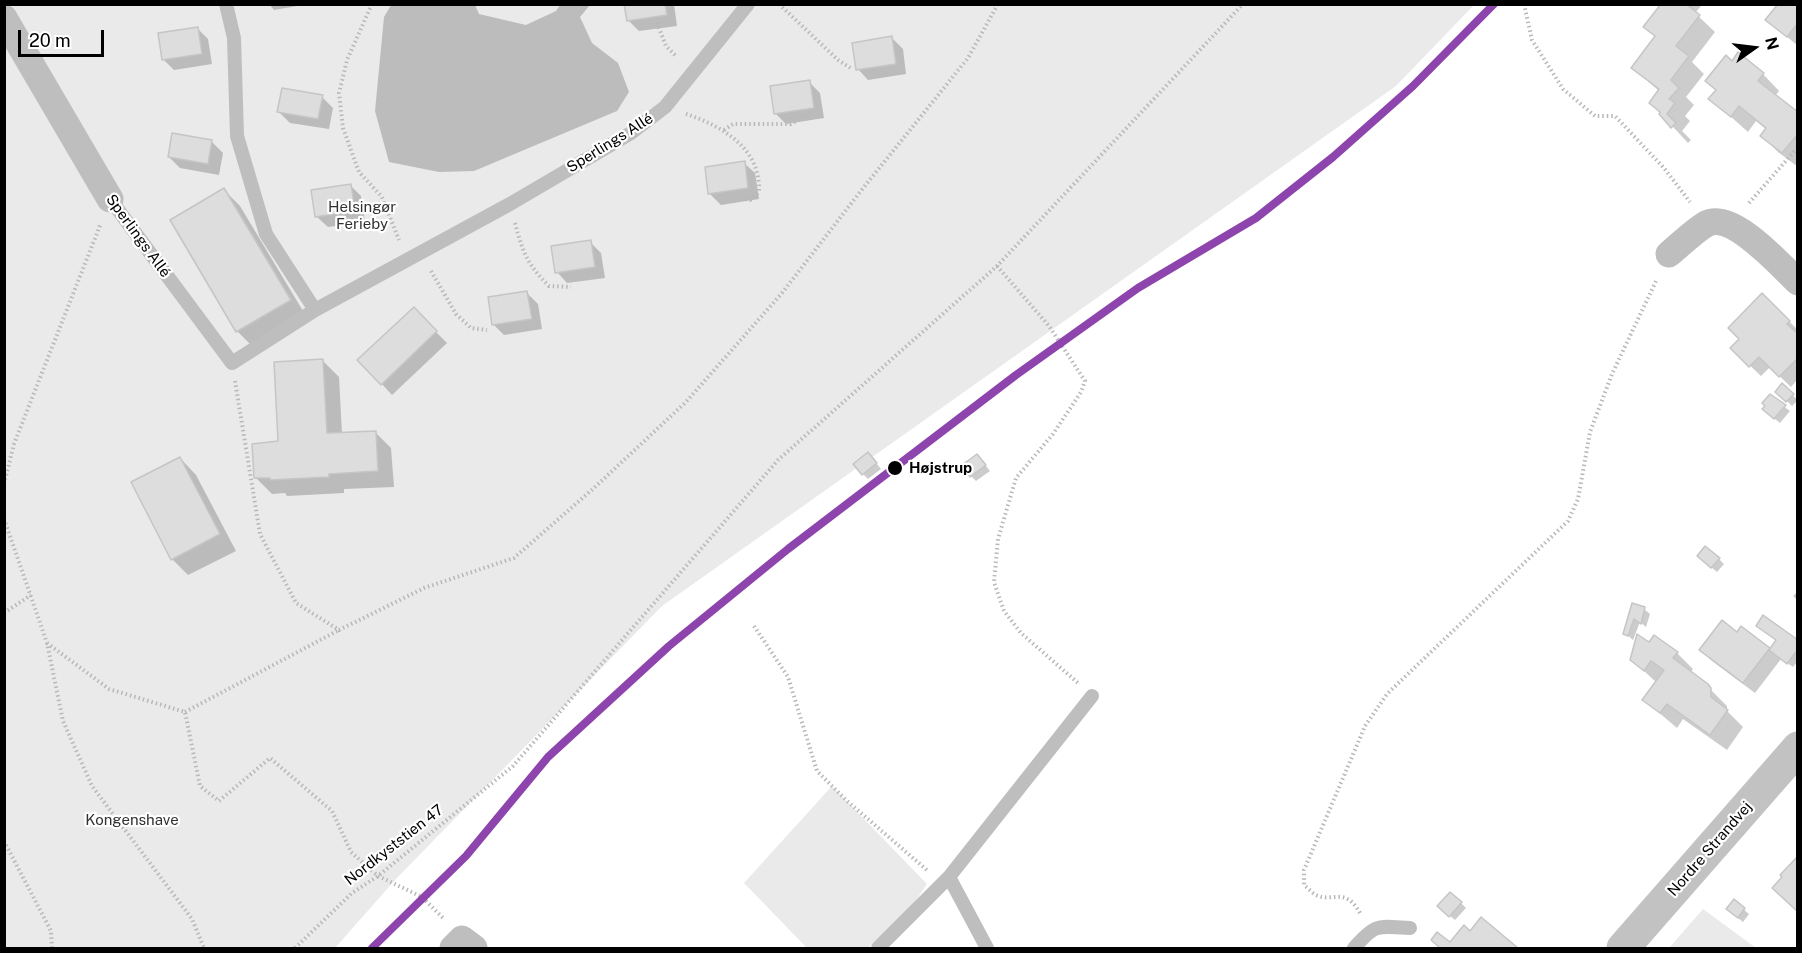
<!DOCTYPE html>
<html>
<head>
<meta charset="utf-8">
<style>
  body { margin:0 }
  #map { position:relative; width:1802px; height:953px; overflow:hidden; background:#fff; font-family:"Public Sans",sans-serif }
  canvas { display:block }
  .frame { position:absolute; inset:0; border:6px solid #000; pointer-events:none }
  .north { position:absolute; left:1724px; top:18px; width:60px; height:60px; -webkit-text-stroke:4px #fff; paint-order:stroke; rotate:76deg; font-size:16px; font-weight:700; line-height:24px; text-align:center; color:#000 }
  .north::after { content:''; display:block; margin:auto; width:21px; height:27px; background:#000; clip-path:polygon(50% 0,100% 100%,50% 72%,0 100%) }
  .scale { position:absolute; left:18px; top:30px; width:86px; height:27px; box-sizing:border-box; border:3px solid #000; border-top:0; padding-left:8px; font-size:18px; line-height:21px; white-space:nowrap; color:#000; -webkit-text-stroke:4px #fff; paint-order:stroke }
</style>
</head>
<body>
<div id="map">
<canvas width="1802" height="953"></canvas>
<div class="frame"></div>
<div class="north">N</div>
<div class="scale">20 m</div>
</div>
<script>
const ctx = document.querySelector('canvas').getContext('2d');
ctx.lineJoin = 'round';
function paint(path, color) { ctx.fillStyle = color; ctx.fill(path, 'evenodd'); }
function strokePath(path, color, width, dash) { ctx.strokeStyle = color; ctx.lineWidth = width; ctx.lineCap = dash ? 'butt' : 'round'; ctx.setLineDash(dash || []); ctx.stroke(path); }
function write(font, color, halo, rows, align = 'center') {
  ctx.font = font + ' "Public Sans",sans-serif'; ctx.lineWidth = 4.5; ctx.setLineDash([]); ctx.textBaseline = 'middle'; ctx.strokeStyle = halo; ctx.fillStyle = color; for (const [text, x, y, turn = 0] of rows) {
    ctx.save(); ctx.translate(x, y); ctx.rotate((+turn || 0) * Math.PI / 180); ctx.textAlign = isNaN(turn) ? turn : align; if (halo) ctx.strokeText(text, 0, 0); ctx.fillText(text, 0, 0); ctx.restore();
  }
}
paint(new Path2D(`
  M5 5H1474L1396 86 662 606 395 880 335 948H5Z
  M832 786 927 884 907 914 868 948H807L744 883Z
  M1703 909 1756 948H1669Z`), '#eaeaea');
paint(new Path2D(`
  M391 5H475L479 14 526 25 556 11 560 5H590L580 17 592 43 618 63 629 92 617 111 474 171 439 172 389 162 375 111 384 17Z`), '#bcbcbc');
paint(new Path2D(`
  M269 4H309L274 10Z
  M626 4H674L677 26 639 31 628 20Z
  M1662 4H1700L1701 6 1695 13 1715 32 1692 62 1704 74 1686 97 1694 105 1685 116 1690 121 1682 131 1691 140 1688 143 1651 103 1659 91 1633 68 1656 37 1645 27Z
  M1798 4V46L1767 20Z
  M197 28 208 39 212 64 174 70 163 59Z
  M892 38 903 49 906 74 868 80 858 69Z
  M1732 63 1763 74 1779 91 1775 96 1798 113V167L1778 152 1762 136 1767 130 1756 121 1748 132 1710 98 1716 91 1707 81Z
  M809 82 820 93 824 118 786 124 775 113Z
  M322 97 333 108 329 129 290 123 279 112Z
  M212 142 223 153 219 175 180 168 169 157Z
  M744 163 755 173 759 199 721 205 710 194Z
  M351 186 361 196 365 222 328 227 317 217Z
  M224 190 240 206 306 316 254 348 237 331 172 221Z
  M590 242 601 253 605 278 567 283 557 272Z
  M527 293 538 304 542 329 504 335 493 324Z
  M1762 295 1798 330V382L1796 381 1791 387 1770 367 1761 376 1743 359 1741 339Z
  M413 309 447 343 392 395 382 384Z
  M323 361 339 377 342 434 375 432 391 448 394 487 344 489V493L287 496 285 493 272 494 256 478 280 442Z
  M1782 386 1798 400 1792 406 1777 391Z
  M1770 396 1790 411 1780 423 1769 414Z
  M180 458 196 475 236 551 188 575 172 559Z
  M873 459 881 469 868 479 863 474Z
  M982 461 990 471 976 481 971 476Z
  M1719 559 1724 564 1717 572 1704 561Z
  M1798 591V601L1793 596Z
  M1633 605 1644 609 1650 614 1646 627 1640 622 1633 640 1625 633Z
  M1741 628 1771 651 1777 641 1763 631 1798 642V661L1793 667 1781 659 1755 693 1712 661 1701 650 1737 634Z
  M1649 644 1677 653 1693 669 1690 673 1710 689 1727 706V711L1743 727 1727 750 1683 719 1677 728 1644 700 1657 683 1632 660Z
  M1734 901 1749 914 1743 922 1733 914Z
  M1461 903 1466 908 1455 920 1444 911Z
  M1482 920 1515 948H1441L1433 940 1450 944 1470 933Z`), '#0003');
const building = new Path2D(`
  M624 4H665L667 15 627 21Z
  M1661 4H1686L1700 15 1676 46 1689 56 1671 80 1679 88 1669 99 1675 103 1667 114 1676 123 1671 128 1659 114 1660 112 1649 103 1659 89 1631 68 1655 36 1643 27Z
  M1778 4H1798V23L1787 37 1765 20Z
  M198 27 202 54 162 60 158 33Z
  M892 36 896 64 856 70 852 43Z
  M1738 52 1764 73 1758 81 1798 112V134L1782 153 1760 136 1766 128 1739 106 1731 117 1708 99 1716 90 1705 81 1726 55 1732 61Z
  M810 80 814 108 774 114 770 86Z
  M282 88 323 95 318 119 277 112Z
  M172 133 212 140 208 164 168 157Z
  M745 161 748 188 708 194 705 167Z
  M351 184 355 211 315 217 311 190Z
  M224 188 291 300 236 332 170 220Z
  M591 240 595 267 555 273 551 246Z
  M527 291 532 319 492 325 488 297Z
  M1762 293 1790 321 1787 324 1798 334V358L1779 377 1759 357 1749 367 1730 348 1739 339 1728 328Z
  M414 307 437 331 381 385 357 360Z
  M323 359 327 433 376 431 378 471 329 474V477L270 480V478H254L252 444 278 441 274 362Z
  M1782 383 1794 394 1786 402 1775 392Z
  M1770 394 1786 405 1774 419 1762 409 1765 406 1762 403Z
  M868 452 877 463 862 475 853 464Z
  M977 454 986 465 970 477 962 465Z
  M180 457 220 534 171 560 131 482Z
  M1705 546 1720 558 1711 568 1697 556Z
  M1632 603 1645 607 1641 624 1634 619 1628 636 1623 634Z
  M1763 615 1798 640V649L1787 664 1769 650 1776 640 1756 626Z
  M1722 620 1737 632 1741 626 1770 648 1743 683 1699 650Z
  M1637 634 1649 642 1654 635 1678 652 1673 658 1708 684 1711 688V697L1728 710 1710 735 1667 704 1660 713 1642 700 1664 670 1651 661 1644 671 1630 660Z
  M1798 856V912L1772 888 1782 877 1780 875Z
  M1450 892 1462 902 1449 917 1437 906Z
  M1734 899 1745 908 1738 918 1726 909Z
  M1481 917 1518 948H1440L1431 940 1437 932 1450 942 1464 925 1470 931Z`);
paint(building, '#ddd');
strokePath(building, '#c5c5c5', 1.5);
strokePath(new Path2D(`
  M372 4 347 60 339 93 343 128 359 172 382 197 399 240
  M779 4 838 60 852 69
  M1524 4 1532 40 1563 89 1595 116H1615L1664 168 1690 202
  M657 23 666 46 677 57
  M686 114C722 126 761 148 759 192L750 200 740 198
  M724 130 733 124H791L812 112
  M1749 203 1798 147
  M515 223C523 253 527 264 549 286L571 287
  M997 266 1049 326 1085 381 1081 392 1053 434 1016 478 998 539 994 582 1004 611 1021 633 1078 683
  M431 271 456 314 471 328 487 330
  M235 381 260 534 296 603 339 630 424 588 514 558 594 488 686 402 782 293 860 192 968 58 998 4
  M4 484 14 444 101 223
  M4 519 47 643 63 721 92 786 192 919 204 948
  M4 613 31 595
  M754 626 788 677 817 771 846 800 928 871
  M47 643 109 689 185 712 200 786 219 801 270 758 332 811 351 852 378 876 422 897 443 918
  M185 712 339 630
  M4 841 51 931 52 948
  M1360 913C1345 886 1333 903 1316 895 1312 893 1308 888 1304 885V870L1365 726 1387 694 1568 521 1578 499 1590 432 1612 374 1657 279
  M295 948 352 893 378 876 513 766 778 460 997 266 1243 4`), '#b8b8b8', 4, [1.5, 3]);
strokePath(new Path2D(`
  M226 4 234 38 237 136 266 234 315 310
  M110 199 232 363 315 310 510 204 631 133 665 107 748 4
  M949 877 987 948
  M878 948 949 877 1092 696
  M1354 948C1376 923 1377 926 1410 928`), '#bebebe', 14);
strokePath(new Path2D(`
  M4 18 110 199
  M1669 254C1681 244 1693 232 1706 224 1732 210 1780 265 1798 282
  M453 948 462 939 474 948`), '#bebebe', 27);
strokePath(new Path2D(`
  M1623 948 1798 748`), '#c2c2c2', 33);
strokePath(new Path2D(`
  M372 948 466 856 548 757 669 646 788 549 1016 375 1138 288 1256 218 1333 157 1413 86 1494 4`), '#8e44ad', 8);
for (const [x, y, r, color] of [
  [895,468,8,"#000"]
]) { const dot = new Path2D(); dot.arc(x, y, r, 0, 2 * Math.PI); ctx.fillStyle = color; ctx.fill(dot); strokePath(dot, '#fff', 2); }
write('15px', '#000', '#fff', [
  ["Sperlings Allé",610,143,-32],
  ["Sperlings Allé",138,236,54],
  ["Nordkyststien 47",394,845,-38],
  ["Nordre Strandvej",1710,849,-49]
]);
write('15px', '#303030', '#fff', [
  ["Helsingør",362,207],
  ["Ferieby",362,224],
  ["Kongenshave",132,820]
]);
write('bold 15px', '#000', '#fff', [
  ["Højstrup",909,468]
], 'left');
</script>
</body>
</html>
